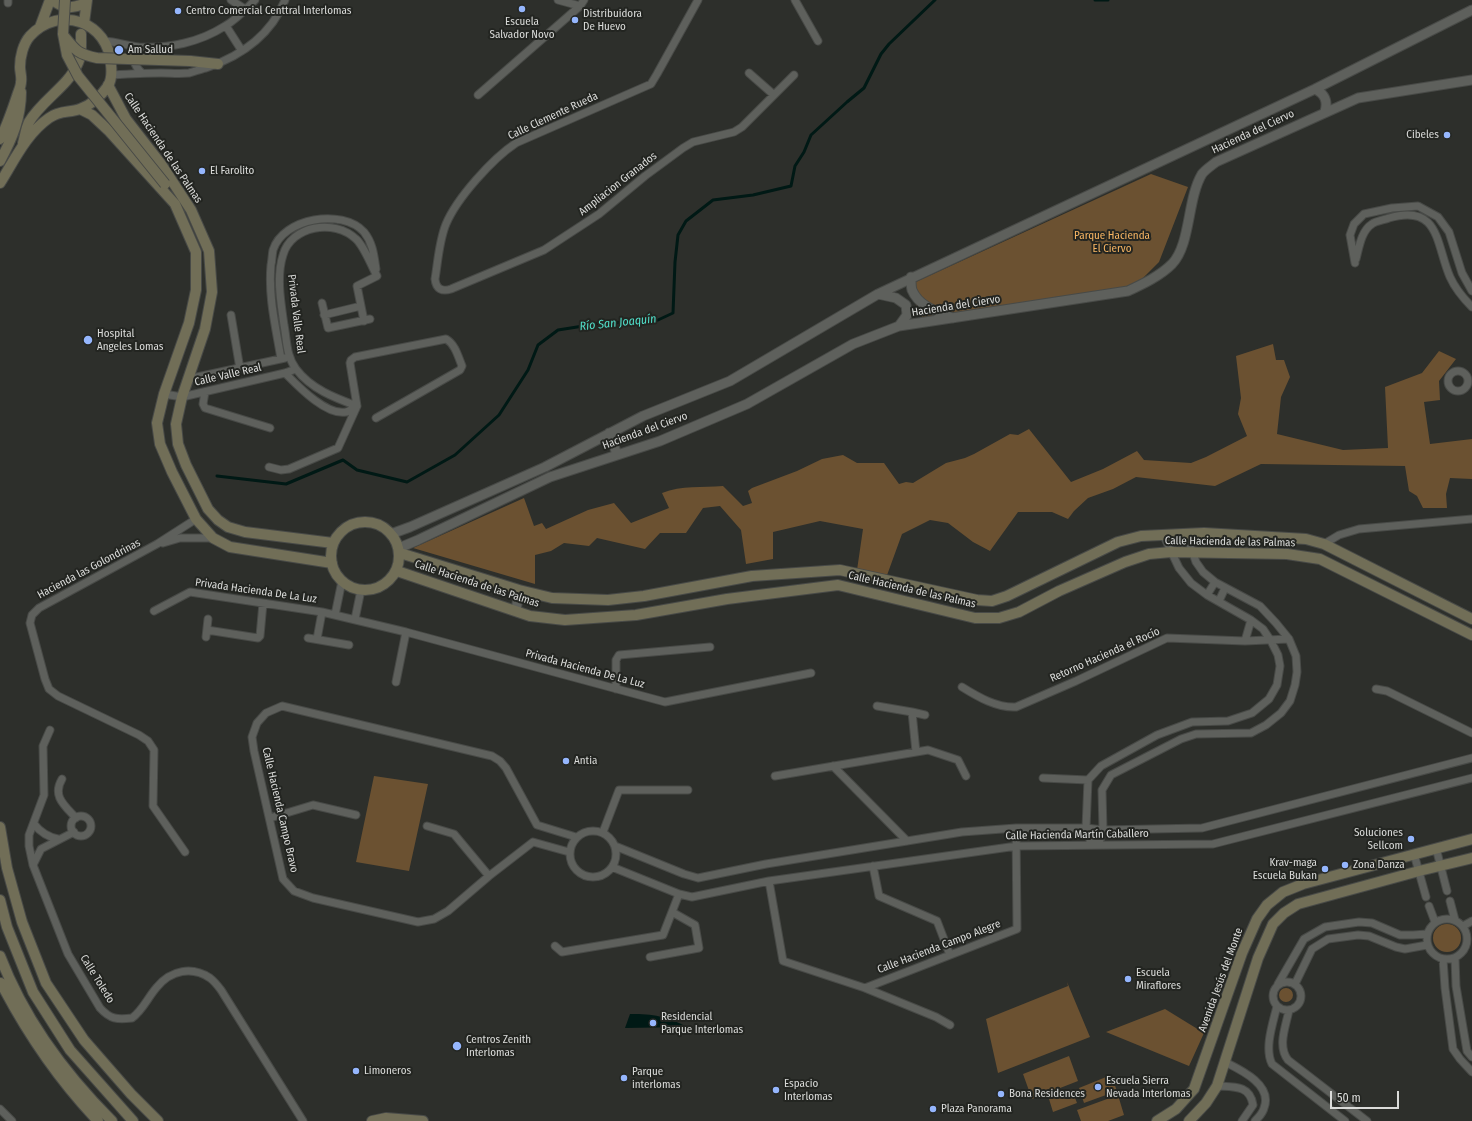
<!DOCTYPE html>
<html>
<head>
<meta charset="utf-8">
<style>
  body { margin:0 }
  #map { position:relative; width:1472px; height:1121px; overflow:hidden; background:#2d2f2b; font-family:"Fira Sans Condensed",sans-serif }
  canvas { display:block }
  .scale { position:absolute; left:1330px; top:1091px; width:69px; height:18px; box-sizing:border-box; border:2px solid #dadbd9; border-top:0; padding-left:5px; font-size:12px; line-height:14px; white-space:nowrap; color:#dadbd9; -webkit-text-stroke:3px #232521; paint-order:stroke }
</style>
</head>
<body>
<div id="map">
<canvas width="1472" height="1121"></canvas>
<div class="scale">50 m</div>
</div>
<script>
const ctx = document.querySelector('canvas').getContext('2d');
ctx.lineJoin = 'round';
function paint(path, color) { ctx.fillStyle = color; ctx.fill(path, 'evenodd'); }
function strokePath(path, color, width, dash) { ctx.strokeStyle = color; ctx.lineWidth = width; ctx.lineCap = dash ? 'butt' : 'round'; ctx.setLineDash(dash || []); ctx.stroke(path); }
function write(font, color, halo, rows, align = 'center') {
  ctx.font = font + ' "Fira Sans Condensed",sans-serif'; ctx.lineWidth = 4; ctx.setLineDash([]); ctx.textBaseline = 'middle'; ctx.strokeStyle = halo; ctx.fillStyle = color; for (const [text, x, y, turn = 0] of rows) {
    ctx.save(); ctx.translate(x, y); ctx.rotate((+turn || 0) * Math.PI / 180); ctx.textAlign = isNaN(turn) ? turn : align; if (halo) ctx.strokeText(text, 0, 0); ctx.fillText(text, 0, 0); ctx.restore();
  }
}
paint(new Path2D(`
  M1151 174 1188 187 1159 262 1134 287 922 317 907 286Z
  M1273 344 1276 360H1284L1290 377 1281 397 1277 434 1343 450 1388 448 1385 387 1422 373 1439 351 1456 359 1439 381 1440 400 1424 402 1430 444 1472 439V479L1450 478 1446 494 1447 508H1423L1417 496 1409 491 1405 466 1261 464 1215 486 1136 477 1113 489 1088 498 1074 511 1068 519 1052 512H1018L990 551 973 542 948 523 930 520 902 534 886 578 857 570 863 529 820 521 773 532V559L746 564 741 530 720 506 703 508 686 533H660L645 549 597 538 589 546 564 543 551 551 535 555V584L413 548 524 498 534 526 542 523 546 529 588 510 614 503 631 523 669 508 662 493C682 485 702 488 723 486L743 506 752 503 748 491 752 488 797 471 822 459 843 455 857 463H884L899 484 906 482 913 483 946 463 965 458 974 454 1010 434 1018 435 1029 429 1071 482 1103 469 1137 451 1144 460 1191 463 1206 457 1247 436 1238 414 1241 398 1236 356Z
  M374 776 428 784 409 871 356 862Z
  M1433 938a14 14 0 1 1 28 0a14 14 0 1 1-28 0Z
  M1067 982 1090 1037 998 1073 986 1019 1068 986Z
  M1279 995a7 7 0 1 1 14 0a7 7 0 1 1-14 0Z
  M1165 1009 1204 1033 1189 1066 1106 1032Z
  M1069 1056 1078 1081 1032 1099 1023 1074Z
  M1111 1075 1117 1091 1084 1103 1079 1088Z
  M1072 1090 1077 1103 1053 1112 1049 1099Z
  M1118 1095 1124 1115 1108 1121H1081L1077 1110Z`), '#6b5131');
paint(new Path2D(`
  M630 1014C654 1014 666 1016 687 1027L625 1028Z`), '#001915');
strokePath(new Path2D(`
  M1095 0H1108
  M217 476 286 484 343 460 357 470 407 482 455 455 499 415 528 370 538 345 558 330 596 324 658 320 673 313 675 262 678 235 686 221 713 200 753 195 791 186 795 166 804 152 811 135 847 102 864 88 881 54 889 44 935 0`), '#001915', 3);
const minor = new Path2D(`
  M231 0 245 9
  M558 0 580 6
  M698 0 657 74 651 84 516 143C492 159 457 198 446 224 439 241 438 261 435 279 436 289 442 292 451 289L544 250 599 214 645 176 683 148 693 142 734 132 742 127 794 75
  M795 0 818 41
  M8 3V0
  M226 26 242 51
  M105 41C117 42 128 46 139 47 169 49 200 42 225 26 236 20 246 9 255 0
  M137 47C132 58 133 65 142 73
  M749 73 774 95
  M112 75C128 74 144 73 161 73 170 73 180 74 189 73 194 72 200 69 206 68 241 56 271 35 285 0
  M478 95 580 6 584 0
  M1356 259C1359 248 1361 231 1372 224 1376 221 1384 220 1389 218 1440 203 1436 245 1450 277 1455 288 1464 299 1472 307
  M1355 263 1350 235 1354 224 1364 214 1392 208 1418 206 1438 217 1449 232 1462 273 1472 291
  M322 303 328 328 370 319
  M231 315 240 369
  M324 315 361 306
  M364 321 357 286 377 276
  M281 359C276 328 268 297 271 265 272 261 272 255 273 250 283 218 342 208 364 232 373 243 374 256 376 269
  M1448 381a10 10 0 1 1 20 0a10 10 0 1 1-20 0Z
  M285 373C297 385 326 416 346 412 350 411 354 408 357 406
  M188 379 285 358
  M205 392 203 404 205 408 270 428
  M164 394 182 397 285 373 296 369
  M357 406C335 398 311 389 296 369 286 356 287 340 284 325 281 303 276 277 283 255 291 226 334 218 356 239 364 246 371 265 377 276
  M269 467 281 470 289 469 338 448 357 406 350 363 351 360 355 357 446 339C455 344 458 356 462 366L460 370 376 418
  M163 543 180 538H213
  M1324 544 1339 535 1359 529 1472 519
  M1207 595 1215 582
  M1219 601 1225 588
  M154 611 190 592 322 612 406 632 665 702 811 673
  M335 615 342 581
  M355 619 361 590
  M207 630 258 638 260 636 263 603
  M206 637 208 619
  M308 638 349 645
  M317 639 322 612
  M1245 641 1251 620
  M396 682 406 632
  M962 687C978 697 997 708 1016 707L1076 681 1167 638 1245 641 1289 639
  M616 689V660L619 655 710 647
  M1376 689 1387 691 1472 733
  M877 706 912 712 916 752
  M912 712 925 715
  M50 730 43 746 44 795 29 835V846L33 865 68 954 100 1008C110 1019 117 1020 132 1018 143 1010 148 997 157 987 171 970 192 966 210 978 214 981 218 986 221 990L303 1121
  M833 766 907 841
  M775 776 928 750 958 760 966 776
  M1043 778 1088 780
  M62 779C52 796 64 805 76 818
  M71 826a10 10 0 1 1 20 0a10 10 0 1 1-20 0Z
  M270 818 313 805 356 815
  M34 824C41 833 48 837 58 839
  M427 826 454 834 489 876
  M1086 828 1088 780 1101 766 1157 735 1192 722 1228 721 1252 713 1269 699 1277 685 1280 666 1278 655 1271 641 1263 629 1251 620 1207 595 1191 583 1179 568 1163 534
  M570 854a23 23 0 1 1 46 0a23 23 0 1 1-46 0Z
  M603 832 619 790H688
  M1090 841 1100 840 1103 830 1102 790 1111 775 1181 739 1196 734 1251 733 1266 725 1281 713 1290 701 1295 685 1297 672 1296 656 1289 639 1276 623 1260 606 1215 582 1203 572 1196 562 1186 533
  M615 846 684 874 698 878 766 864 962 832 1016 828H1086L1103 830 1202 828 1472 758
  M1436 848 1447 891
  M185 852 153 806 154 750 148 741 139 735 58 696 49 689 45 679 30 623 32 615 39 608 157 544 196 519
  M569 852 533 842 489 876 448 911 434 919 418 922 313 898 294 891 283 879 254 751 252 737 257 723 266 713 282 706 492 756 500 761 506 768 537 825 576 837
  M1414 854 1426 897
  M33 865 41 849 74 832
  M873 866 879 896 937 921 950 955
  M612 867 679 894 692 897 769 881 1017 846 1213 844 1472 778
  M769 881 783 961 865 988 936 1017 950 1025
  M1450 901 1455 920
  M1429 906 1435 922
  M1427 939a20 20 0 1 1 40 0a20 20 0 1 1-40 0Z
  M1463 926 1472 921
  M555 946 562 952 663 935 679 894
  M650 957 699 948 695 925 672 912
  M1455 958 1456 986 1467 1051 1472 1057
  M1443 959 1445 988 1453 1049 1460 1059 1472 1072
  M1273 996a14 14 0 1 1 28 0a14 14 0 1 1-28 0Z
  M1278 984 1304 939 1325 927 1359 922 1372 923 1400 935H1413L1427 934
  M1295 984 1312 949 1328 939 1358 935 1369 936 1396 947 1405 949 1427 945
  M865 988 1017 929 1016 828
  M1277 1006C1273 1023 1264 1048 1272 1064L1345 1121
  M1289 1010C1286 1026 1277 1046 1288 1060L1367 1121
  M1225 1062C1241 1070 1273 1085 1264 1108 1263 1113 1259 1117 1255 1121
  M1217 1086C1234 1087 1250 1085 1253 1105L1242 1121
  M0 1109 12 1121`);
const tertiary = new Path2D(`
  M1315 89C1325 94 1328 101 1325 112
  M911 277C911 281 911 287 912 290 919 307 938 312 953 318
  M878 294 896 298 906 305 907 315 899 326
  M609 433 617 454
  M391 534 410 527 545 467 643 416 730 381 878 294 1315 89 1472 10
  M399 548 418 540 550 477 660 441 747 404 853 344 899 326 1128 291C1143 284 1160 276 1172 264 1191 244 1187 199 1202 174 1205 170 1211 166 1216 162L1358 98 1472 80
  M516 611 519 590`);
const secondary = new Path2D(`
  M53 0C64 10 74 8 86 3
  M84 23 87 0
  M40 27 50 0
  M190 61 218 64
  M108 85 126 119 161 164 191 210 209 251 212 292 205 329 182 397 176 424 178 444 186 465 208 509 218 520 228 527 245 532 333 543
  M80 109 92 115 108 130 175 204 196 252V290L189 323 164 394 157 423 160 444 172 472 196 519 213 538 230 547 332 563
  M0 139C7 126 12 111 17 96 18 92 21 87 21 82 22 77 20 72 20 67 20 57 23 44 30 36 60 4 109 22 111 65 112 73 112 79 108 86 101 96 91 105 80 109 69 113 60 110 49 118 26 134 14 161 0 183
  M23 143C25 136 26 128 29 122 41 101 68 86 77 65 82 56 81 44 81 34
  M0 161C12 139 21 118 21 92
  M331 556a34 34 0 1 1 68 0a34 34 0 1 1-68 0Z
  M400 553 519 590 552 598 608 600 644 596 752 576 840 570 977 600 992 601 1007 596 1118 542 1141 536 1204 533 1306 539 1324 544 1472 619
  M397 571 530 616 565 620 636 615 727 599 838 585 975 618H999L1019 612 1059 591 1125 562 1149 554 1171 552 1287 554 1320 559 1472 635
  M0 827 7 868 22 922 46 983 84 1040 131 1094 158 1121
  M0 900 7 927 33 992 70 1050 133 1121
  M0 956C24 1019 65 1074 112 1121
  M1 983C28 1035 58 1079 98 1121
  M372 1121 386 1118 423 1121
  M1157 1121 1176 1109 1194 1089 1242 953 1257 919 1267 905 1283 892 1303 884 1472 839
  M1189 1121 1206 1103 1217 1086 1258 958 1273 924 1284 913 1298 904 1419 871 1472 858`);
strokePath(minor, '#484a47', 9);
strokePath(tertiary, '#484a47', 11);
strokePath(secondary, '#484a47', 12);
strokePath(minor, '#5e605c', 7);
strokePath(tertiary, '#5e605c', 9);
strokePath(secondary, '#716e57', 10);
const secondaryBridge = new Path2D(`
  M65 0 63 34 67 55 78 76 165 184
  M64 36C76 51 78 54 97 58L190 61`);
strokePath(secondaryBridge, '#484a47', 12, []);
strokePath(secondaryBridge, '#716e57', 10);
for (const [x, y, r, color] of [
  [522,9,4,"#95b6fd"],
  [178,11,4,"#95b6fd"],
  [575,20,4,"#95b6fd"],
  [119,50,5,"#95b6fd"],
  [1447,135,4,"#95b6fd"],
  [202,171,4,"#95b6fd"],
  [88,340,5,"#95b6fd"],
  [566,761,4,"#95b6fd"],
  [1411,839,4,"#95b6fd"],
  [1345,865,4,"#95b6fd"],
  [1325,869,4,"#95b6fd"],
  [1128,979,4,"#95b6fd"],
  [653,1023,4,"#95b6fd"],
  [457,1046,5,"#95b6fd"],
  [356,1071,4,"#95b6fd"],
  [624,1078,4,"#95b6fd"],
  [1098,1087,4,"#95b6fd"],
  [776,1090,4,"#95b6fd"],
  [1001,1094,4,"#95b6fd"],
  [933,1109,4,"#95b6fd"]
]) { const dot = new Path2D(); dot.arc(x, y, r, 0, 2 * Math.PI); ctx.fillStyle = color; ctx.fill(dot); strokePath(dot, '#232521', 1.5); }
write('11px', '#dadbd9', '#232521', [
  ["Centro Comercial Centtral Interlomas",186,11],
  ["Distribuidora",583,14],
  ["De Huevo",583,27],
  ["Escuela",522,22,"center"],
  ["Salvador Novo",522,35,"center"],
  ["Am Sallud",128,50],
  ["Cibeles",1439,135,"right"],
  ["El Farolito",210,171],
  ["Hospital",97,334],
  ["Angeles Lomas",97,347],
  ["Antia",574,761],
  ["Soluciones",1403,833,"right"],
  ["Sellcom",1403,846,"right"],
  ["Krav-maga",1317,863,"right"],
  ["Escuela Bukan",1317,876,"right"],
  ["Zona Danza",1353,865],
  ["Escuela",1136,973],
  ["Miraflores",1136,986],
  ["Residencial",661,1017],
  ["Parque Interlomas",661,1030],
  ["Centros Zenith",466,1040],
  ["Interlomas",466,1053],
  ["Limoneros",364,1071],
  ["Parque",632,1072],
  ["interlomas",632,1085],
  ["Escuela Sierra",1106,1081],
  ["Nevada Interlomas",1106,1094],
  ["Espacio",784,1084],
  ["Interlomas",784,1097],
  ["Bona Residences",1009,1094],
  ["Plaza Panorama",941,1109]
], 'left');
write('11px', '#dadbd9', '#232521', [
  ["Calle Clemente Rueda",553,116,-25],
  ["Hacienda del Ciervo",1253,132,-25],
  ["Calle Hacienda de las Palmas",163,148,56],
  ["Ampliacion Granados",618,184,-38],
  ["Hacienda del Ciervo",956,306,-9],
  ["Privada Valle Real",296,314,83],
  ["Calle Valle Real",228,375,-13],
  ["Hacienda del Ciervo",645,431,-20],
  ["Calle Hacienda de las Palmas",1230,542,1],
  ["Hacienda las Golondrinas",89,569,-28],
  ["Calle Hacienda de las Palmas",477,584,18],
  ["Calle Hacienda de las Palmas",912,590,13],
  ["Privada Hacienda De La Luz",256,591,8],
  ["Retorno Hacienda el Rocío",1105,655,-24],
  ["Privada Hacienda De La Luz",585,669,15],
  ["Calle Hacienda Campo Bravo",280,810,77],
  ["Calle Hacienda Martín Caballero",1077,835,-1],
  ["Calle Hacienda Campo Alegre",939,947,-21],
  ["Calle Toledo",97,979,58],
  ["Avenida Jesús del Monte",1221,980,-70]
]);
write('11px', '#f7b563', '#232521', [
  ["Parque Hacienda",1112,236],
  ["El Ciervo",1112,249]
]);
write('italic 12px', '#51e0cb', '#232521', [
  ["Río San Joaquín",618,323,-6]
]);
</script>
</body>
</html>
